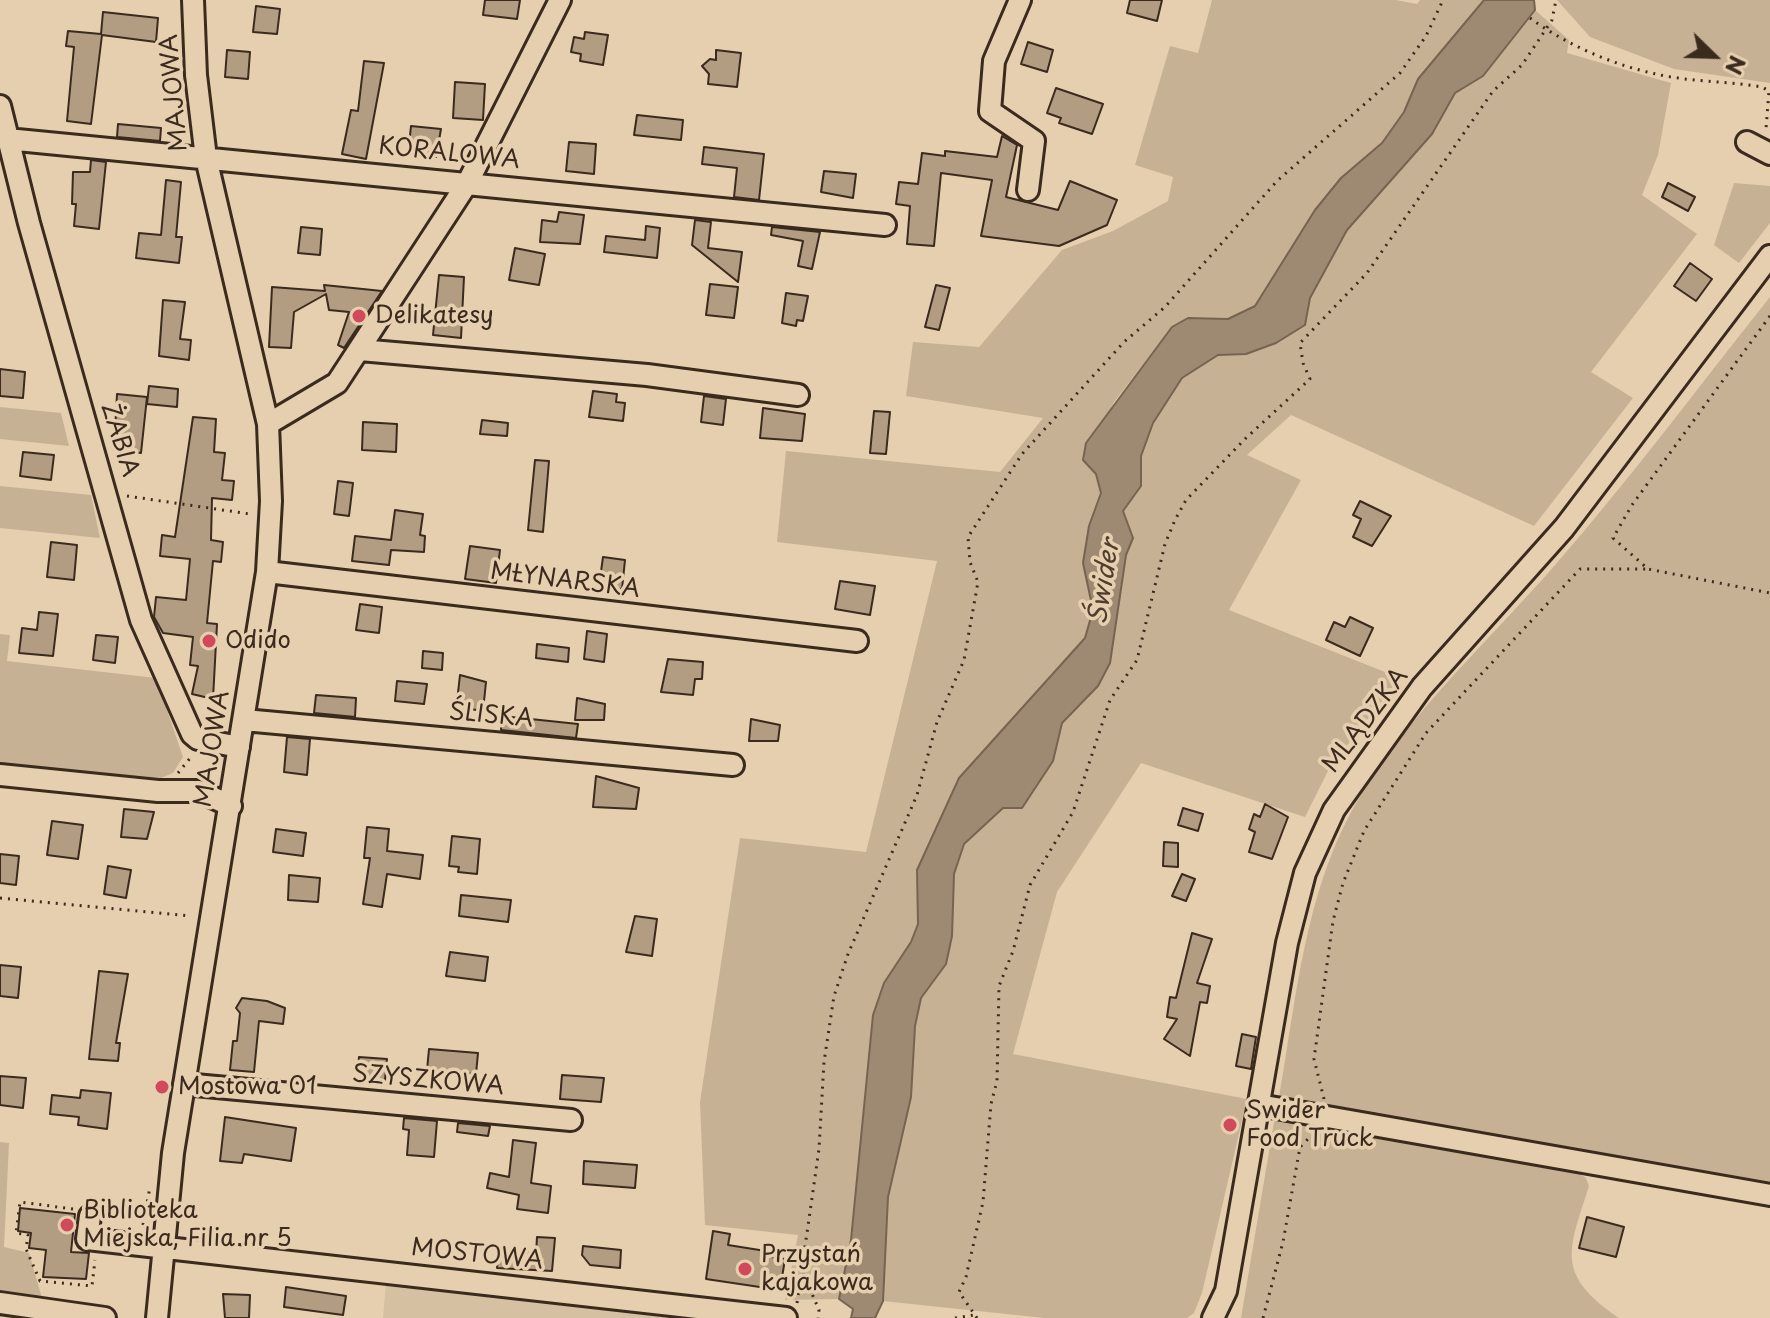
<!DOCTYPE html>
<html>
<head>
<meta charset="utf-8">
<style>
  body { margin:0 }
  #map { position:relative; width:1770px; height:1318px; overflow:hidden; background:#e6cfaf; font-family:"Playpen Sans",sans-serif }
  canvas { display:block }
  .north { position:absolute; left:1674px; top:16px; width:80px; height:80px; -webkit-text-stroke:6px #e6cfaf; paint-order:stroke; rotate:113deg; font-size:22px; font-weight:700; line-height:32px; text-align:center; color:#3b2a1e }
  .north::after { content:''; display:block; margin:auto; width:28px; height:36px; background:#3b2a1e; clip-path:polygon(50% 0,100% 100%,50% 72%,0 100%) }
</style>
</head>
<body>
<div id="map">
<canvas width="1770" height="1318"></canvas>
<div class="north">N</div>
</div>
<script>
const ctx = document.querySelector('canvas').getContext('2d');
ctx.lineJoin = 'round';
function paint(path, color) { ctx.fillStyle = color; ctx.fill(path, 'evenodd'); }
function strokePath(path, color, width, dash) { ctx.strokeStyle = color; ctx.lineWidth = width; ctx.lineCap = dash ? 'butt' : 'round'; ctx.setLineDash(dash || []); ctx.stroke(path); }
function write(font, color, halo, rows, align = 'center') {
  ctx.font = font + ' "Playpen Sans",sans-serif'; ctx.lineWidth = 7; ctx.setLineDash([]); ctx.textBaseline = 'middle'; ctx.strokeStyle = halo; ctx.fillStyle = color; for (const [text, x, y, turn = 0] of rows) {
    ctx.save(); ctx.translate(x, y); ctx.rotate((+turn || 0) * Math.PI / 180); ctx.textAlign = isNaN(turn) ? turn : align; if (halo) ctx.strokeText(text, 0, 0); ctx.fillText(text, 0, 0); ctx.restore();
  }
}
paint(new Path2D(`
  M387 1271 784 1318H383Z`), '#d6c0a2');
paint(new Path2D(`
  M1212 0H1396L1417 4 1420 0H1484L1418 79 1404 112 1382 143 1341 178 1315 210 1255 306 1228 319 1188 318 1172 327 1114 402 1084 460 1096 474 1101 493 1089 526 1083 563 1093 610 1085 638 959 778 917 870 918 924 911 943 884 983 851 1240 839 1299 785 1300 798 1235 705 1225 700 1102 740 838 866 852 937 561 777 542 786 451 1000 472 1043 418 906 396 913 342 979 347 1062 250 1113 231 1168 201 1173 177 1135 165 1170 46 1198 53Z
  M1557 0H1770V83L1674 69 1590 37Z
  M1535 10 1569 40 1567 53 1671 83 1658 155 1642 195 1697 234 1591 372 1633 398 1534 526 1291 415 1247 455 1301 480 1229 610 1400 678 1330 767 1305 817 1141 763 1057 892 1013 1054 1247 1099 1202 1293 1194 1313 1187 1318H1044L883 1301 888 1197 911 1097 915 1026 921 998 946 964 952 936 954 874 964 844 1053 761 1062 723 1098 686 1109 663 1126 555 1133 538 1123 511 1141 486V456L1153 423 1182 378 1219 355 1246 354 1276 343 1305 325 1310 298 1347 230 1432 134 1455 93 1483 76Z
  M1734 183 1770 186V223L1739 263 1714 245Z
  M1770 297V1183L1279 1097C1295 1006 1303 912 1343 828 1390 730 1484 647 1555 565 1630 479 1699 386 1770 297Z
  M0 407 61 413 69 446 0 439Z
  M0 486 91 495 100 538 0 528Z
  M0 634 10 635 7 661 156 678 183 757 173 773 149 783 0 765Z
  M1275 1116 1577 1172 1586 1178 1589 1186C1568 1252 1555 1274 1619 1318H1241Z
  M0 1142 9 1143 4 1247 29 1253 42 1298 0 1292Z`), '#c7b195');
const water = new Path2D(`
  M1484 0H1534L1535 10 1483 76 1455 93 1432 134 1347 230 1310 298 1305 325 1276 343 1246 354 1218 355 1182 378 1153 423 1141 456V486L1123 511 1133 538 1126 555 1110 663 1098 686 1062 723 1053 761 1022 808H1003L964 844 954 874 952 936 946 964 921 998 915 1026 911 1097 888 1197 883 1301 875 1318H851L853 1309 839 1299 851 1240 873 1015 884 983 911 942 918 924 917 870 959 778 1085 638 1093 610 1083 563 1089 526 1101 493 1096 474 1083 460 1086 443 1172 327 1188 318 1228 319 1255 306 1315 210 1341 178 1382 143 1404 112 1418 79Z`);
paint(water, '#9e8a73');
strokePath(water, '#766451', 2);
const building = new Path2D(`
  M485 0H520L517 19 483 15Z
  M1130 0H1162L1157 21 1127 13Z
  M256 6 280 9 277 34 253 32Z
  M103 12 158 18 156 42 102 35 91 124 67 121 74 47 66 46 68 31 101 34Z
  M585 32 608 35 603 65 580 61 581 54 571 52 574 37 584 39Z
  M1028 42 1053 50 1047 72 1021 64Z
  M227 50 250 52 248 79 225 77Z
  M716 50 741 53 737 87 708 84 709 74 702 66 710 59 716 60Z
  M364 61 384 63 366 159 342 154 351 110 358 111Z
  M455 82 485 84 483 120 453 118Z
  M1056 88 1103 104 1092 134 1059 123 1061 118 1047 113Z
  M637 115 683 120 681 140 634 135Z
  M118 124 161 128 160 141 117 137Z
  M411 126 441 129 436 157 408 154Z
  M1002 136 1017 145 1006 197 1058 210 1070 181 1117 200 1107 225 1059 246 981 236 992 180 941 173 934 246 907 244 910 206 896 204 899 182 918 184 922 153 945 156V151L997 157Z
  M569 142 596 144 594 174 566 171Z
  M704 147 764 154 759 200 734 197 737 168 702 164Z
  M91 160 106 162 99 229 74 226 76 204H72L73 172H90Z
  M824 171 856 174 853 198 821 192Z
  M166 180 181 182 176 237H182L179 263 136 258 139 233 161 235Z
  M1668 183 1695 197 1688 211 1662 197Z
  M559 212 584 215 580 244 540 242 542 220 557 222Z
  M695 220 711 222 708 248 742 252 738 282 692 245Z
  M646 226 660 228 657 258 604 252 606 236 645 240Z
  M301 227 322 229 320 255 298 253Z
  M772 227 820 232 812 269 798 266 803 241 771 235Z
  M515 248 545 254 539 285 509 280Z
  M1690 263 1712 279 1696 301 1674 286Z
  M439 275 464 277 461 338 433 335Z
  M710 284 738 287 734 318 706 315Z
  M324 285 382 291 344 348 338 345 349 312 329 310 326 294 294 312 291 348 269 347 272 287 325 291Z
  M936 285 950 288 939 330 925 327Z
  M786 293 808 296 803 321 797 320 796 326 782 323Z
  M163 300 185 302 180 339 191 340 189 360 159 356Z
  M0 369 25 372 23 398 0 396Z
  M149 386 178 389 177 407 147 404Z
  M593 391 617 394 616 402 625 403 623 421 589 417Z
  M117 394 147 397 141 453 114 450Z
  M704 396 726 399 723 425 701 422Z
  M763 408 805 414 802 441 760 438Z
  M874 411 890 412 886 454 870 453Z
  M193 417 216 419 214 452 225 453 222 480 234 481 232 500 212 498 211 540 223 542 221 562 213 561 207 623 217 624 213 699 192 694 198 666 190 665 193 637 163 633 154 617 156 597 186 600 190 559 160 556 162 535 175 537Z
  M482 420 508 423 507 436 480 434Z
  M363 422 397 424 396 452 362 450Z
  M23 452 54 455 51 480 20 476Z
  M535 460 549 461 543 532 528 530Z
  M338 481 353 483 349 516 334 514Z
  M1360 501 1391 516 1372 546 1353 537 1361 519 1353 515Z
  M395 510 423 514 420 535 425 536 424 552 391 550 389 565 352 561 355 536 391 540Z
  M51 542 77 545 74 580 47 577Z
  M470 546 500 550 496 583 465 579Z
  M603 557 625 560 622 589 599 586Z
  M840 581 875 586 870 615 835 609Z
  M360 604 382 607 379 633 356 630Z
  M39 612 58 614 53 656 19 653 22 628 37 630Z
  M1350 617 1373 628 1360 656 1326 640 1334 622 1345 627Z
  M587 631 607 634 604 662 584 659Z
  M96 635 118 637 115 663 93 660Z
  M537 644 569 648 568 662 536 658Z
  M423 651 443 653 442 670 422 668Z
  M668 659 703 662 702 679H695L693 695 661 692Z
  M460 675 486 682 483 711 470 709 469 721 455 719Z
  M397 681 427 684 424 704 395 701Z
  M316 695 356 698 355 717 314 713Z
  M577 698 605 704 604 720H575Z
  M502 716 578 724 576 738 501 730Z
  M751 719 780 725 778 741H749Z
  M287 737 310 739 307 775 284 772Z
  M596 776 639 788 636 809 593 807Z
  M1265 804 1288 817 1272 859 1249 852 1255 832 1249 829 1254 814 1260 817Z
  M1183 808 1203 814 1198 831 1178 825Z
  M124 809 154 812 147 839 121 837Z
  M52 821 83 825 78 859 47 855Z
  M367 827 389 829 387 851 423 855 420 879 387 874 382 907 363 904 370 858H364Z
  M276 829 306 833 303 856 273 852Z
  M452 836 480 839 477 874 458 872 459 867 449 866Z
  M1164 842 1178 843V867L1163 866Z
  M0 854 19 856 16 885 0 883Z
  M108 866 131 870 126 898 104 894Z
  M1182 874 1195 879 1186 901 1172 896Z
  M289 875 320 878 318 902 288 900Z
  M461 895 511 900 508 922 459 916Z
  M635 916 657 919 652 956 626 952Z
  M1192 933 1212 939 1197 983 1210 986 1207 1003 1200 1002 1190 1056 1164 1039 1177 1019 1167 1017 1170 997 1176 998Z
  M450 952 488 957 485 981 446 976Z
  M0 965 21 967 18 998 0 996Z
  M99 971 128 974 116 1043H120L118 1061 89 1059Z
  M242 998 267 1001 285 1008 283 1024 259 1021 254 1072 230 1070 233 1041H237L240 1013 236 1008Z
  M1242 1034 1256 1037 1251 1069 1236 1066Z
  M429 1049 478 1053 476 1074 427 1070Z
  M359 1057 387 1059 385 1080 357 1077Z
  M562 1075 604 1078 601 1102 560 1099Z
  M0 1076 26 1078 23 1108 0 1105Z
  M81 1090 111 1093 107 1129 78 1125 79 1117 50 1114 52 1095 80 1098Z
  M225 1117 296 1128 291 1161 244 1154 242 1163 220 1161Z
  M404 1118 437 1121 434 1157 407 1155 409 1130 403 1129Z
  M458 1123 490 1126 488 1136 457 1132Z
  M513 1140 536 1143 531 1183 551 1186 548 1213 517 1209 519 1195 487 1188 490 1173 509 1177Z
  M584 1161 637 1165 635 1188 583 1184Z
  M20 1208 75 1214 71 1252 89 1253 86 1279 43 1277 46 1250 29 1248 31 1233 18 1231Z
  M1587 1217 1624 1227 1616 1257 1579 1248Z
  M713 1231 730 1234 728 1245 772 1252 771 1257 785 1259 780 1290 706 1279Z
  M537 1237 555 1238 552 1271 497 1268 499 1251 536 1253Z
  M583 1246 621 1250 620 1268 590 1265 582 1255Z
  M286 1287 346 1296 343 1315 284 1307Z
  M223 1294 250 1295 249 1318H225Z`);
paint(building, '#b29c82');
strokePath(building, '#3b2a1e', 2);
const minor = new Path2D(`
  M1020 0 994 61 990 111 1034 141 1028 190
  M0 106 29 223 141 620 192 734 198 739 239 747
  M7 139 885 225
  M1747 142 1770 154
  M360 350 647 375 798 395
  M268 424 337 383 468 182 560 0
  M267 572 857 641
  M244 720 733 765
  M0 775 158 791H199L231 806
  M184 1084 571 1120
  M1259 1105 1770 1195
  M90 1216 87 1239 786 1318
  M0 1303 105 1318
  M157 1318 173 1153 267 572 271 501 268 424 206 158 196 75 193 0
  M1213 1318 1226 1291 1287 943 1305 873 1334 810 1422 687 1564 528 1770 256`);
strokePath(minor, '#3b2a1e', 26);
strokePath(new Path2D(`
  M1530 18C1565 44 1613 65 1656 74 1690 82 1727 81 1762 87L1769 91 1766 129
  M1770 316 1632 505 1613 538 1648 569 1770 593
  M127 496 250 514
  M178 773 191 757
  M0 898 191 916
  M1324 1099 1314 1059 1333 921 1343 883 1364 831 1426 733 1580 569H1648
  M73 1209 20 1202 16 1233 28 1235 26 1249 40 1281 92 1286 95 1260
  M143 1225 150 1187
  M803 1273 819 1310 818 1318
  M797 1303 819 1149 824 1062 834 996 848 954 917 795 937 722 964 660 978 582 970 562 968 537 1022 454 1124 342 1165 307 1277 181 1400 73 1426 36 1443 0
  M955 1318 974 1315
  M977 1318 959 1292 966 1277 983 1202 991 1104 997 1081 999 986 1013 951 1030 885 1073 812 1110 700 1137 660 1165 544 1175 520 1186 500 1246 438 1310 379 1303 363 1300 343 1367 273 1493 91 1522 65 1552 20 1556 0
  M1263 1318 1283 1242 1300 1147 1312 1135`), '#3b2a1e', 3, [2, 6]);
strokePath(minor, '#e6cfaf', 20);
for (const [x, y, r, color] of [
  [359,316,8,"#d1495b"],
  [209,641,8,"#d1495b"],
  [162,1087,8,"#d1495b"],
  [1230,1125,8,"#d1495b"],
  [67,1225,8,"#d1495b"],
  [745,1269,8,"#d1495b"]
]) { const dot = new Path2D(); dot.arc(x, y, r, 0, 2 * Math.PI); ctx.fillStyle = color; ctx.fill(dot); strokePath(dot, '#e6cfaf', 3); }
write('24px', '#3b2a1e', '#e6cfaf', [
  ["MAJOWA",175,93,-95],
  ["KORALOWA",449,154,6],
  ["ŻABIA",119,440,73],
  ["MŁYNARSKA",565,581,7],
  ["ŚLISKA",491,716,5],
  ["MLĄDZKA",1366,721,-53],
  ["MAJOWA",213,749,-81],
  ["SZYSZKOWA",428,1081,5],
  ["MOSTOWA",477,1255,6]
]);
write('24px', '#3b2a1e', '#e6cfaf', [
  ["Delikatesy",375,316],
  ["Odido",225,641],
  ["Mostowa 01",178,1087],
  ["Swider",1246,1111],
  ["Food Truck",1246,1139],
  ["Biblioteka",83,1211],
  ["Miejska, Filia nr 5",83,1239],
  ["Przystań",761,1255],
  ["kajakowa",761,1283]
], 'left');
write('italic 26px', '#4f3d2f', '#e6cfaf', [
  ["Świder",1105,582,-81]
]);
</script>
</body>
</html>
